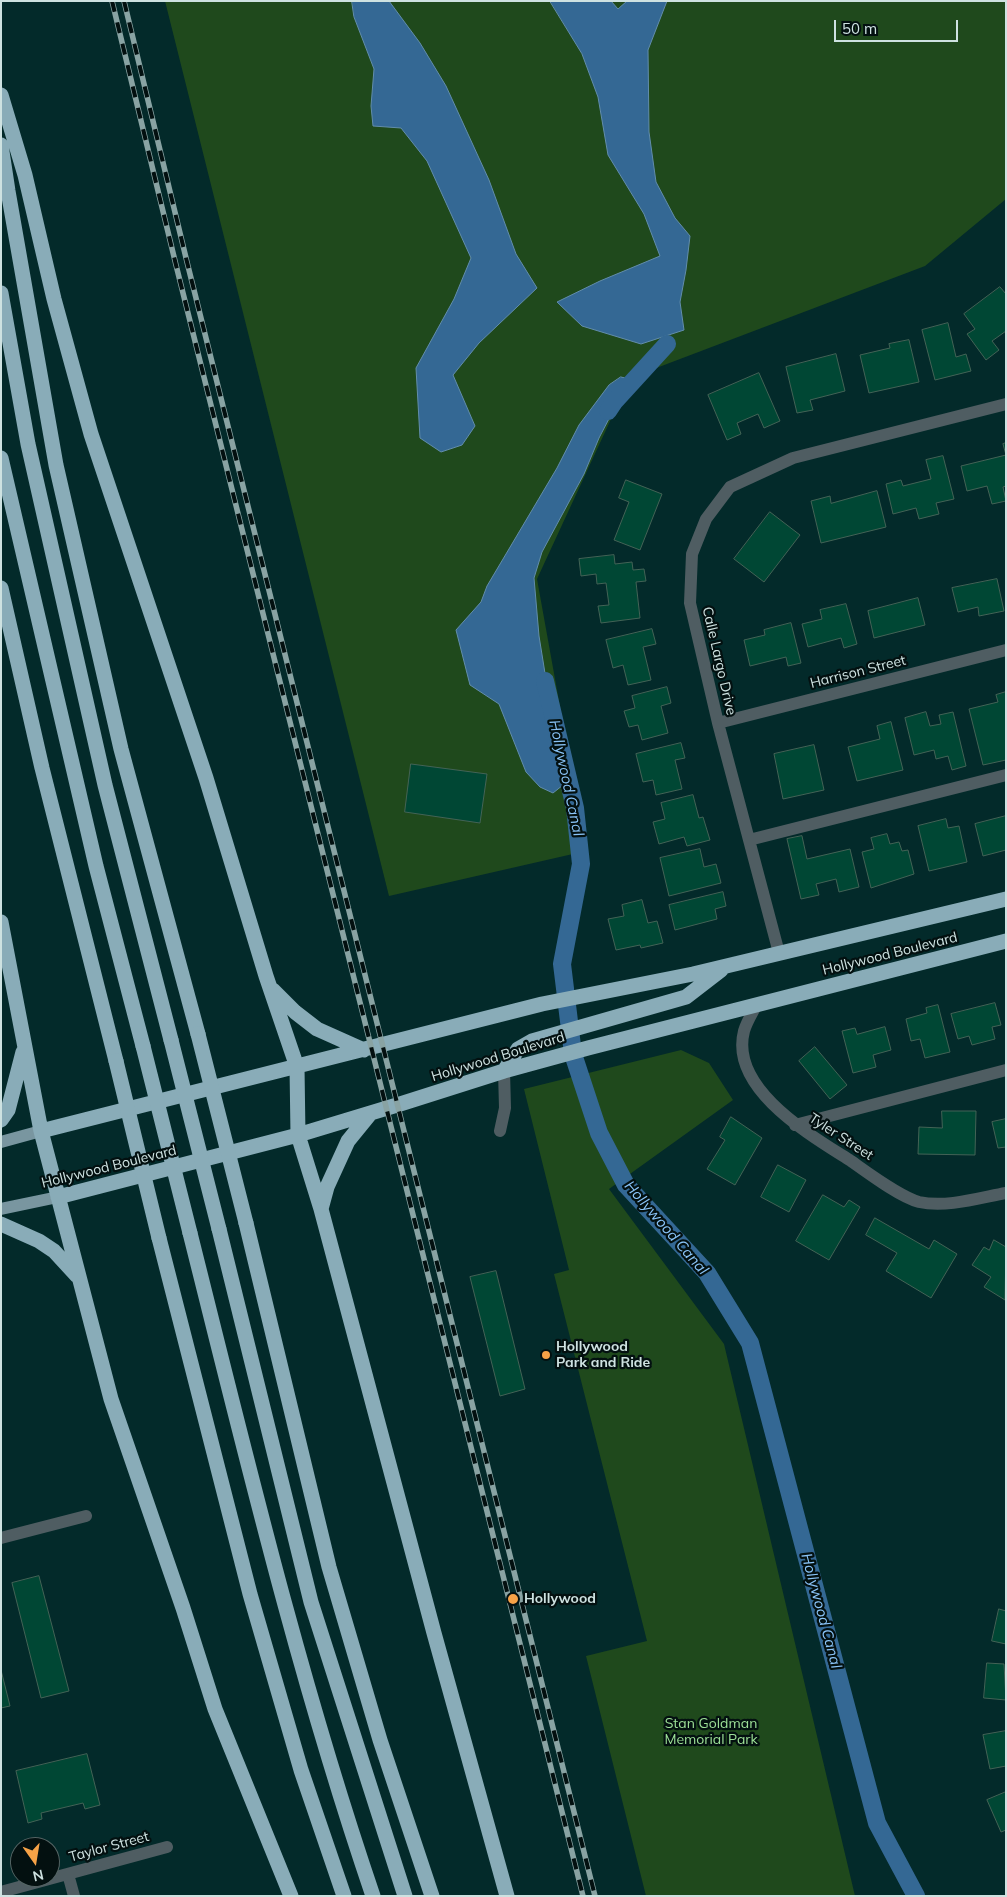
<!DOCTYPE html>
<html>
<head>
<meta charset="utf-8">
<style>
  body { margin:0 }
  #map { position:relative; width:1007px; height:1897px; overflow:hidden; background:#032a2a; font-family:Mulish,sans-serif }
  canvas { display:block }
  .frame { position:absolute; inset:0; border:2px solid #cee2e1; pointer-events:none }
  .north { position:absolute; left:10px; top:1837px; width:50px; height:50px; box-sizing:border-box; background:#031010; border:1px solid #546464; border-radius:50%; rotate:167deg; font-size:14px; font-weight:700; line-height:20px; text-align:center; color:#cee2e1 }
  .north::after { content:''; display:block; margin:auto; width:18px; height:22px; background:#f6a247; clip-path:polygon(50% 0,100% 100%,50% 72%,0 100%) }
  .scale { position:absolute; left:834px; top:20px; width:124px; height:22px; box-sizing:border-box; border:2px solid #cee2e1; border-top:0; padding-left:6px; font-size:15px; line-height:18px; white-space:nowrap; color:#cee2e1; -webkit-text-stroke:4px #031010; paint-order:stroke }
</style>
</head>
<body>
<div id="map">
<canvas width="1007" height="1897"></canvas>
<div class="frame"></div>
<div class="north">N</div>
<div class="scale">50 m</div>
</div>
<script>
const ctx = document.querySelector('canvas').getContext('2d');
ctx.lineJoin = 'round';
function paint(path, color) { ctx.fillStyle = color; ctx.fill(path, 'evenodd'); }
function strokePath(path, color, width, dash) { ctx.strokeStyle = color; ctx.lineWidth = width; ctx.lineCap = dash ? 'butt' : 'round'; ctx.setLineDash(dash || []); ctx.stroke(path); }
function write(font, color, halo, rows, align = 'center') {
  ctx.font = font + ' Mulish,sans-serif'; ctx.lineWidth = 4.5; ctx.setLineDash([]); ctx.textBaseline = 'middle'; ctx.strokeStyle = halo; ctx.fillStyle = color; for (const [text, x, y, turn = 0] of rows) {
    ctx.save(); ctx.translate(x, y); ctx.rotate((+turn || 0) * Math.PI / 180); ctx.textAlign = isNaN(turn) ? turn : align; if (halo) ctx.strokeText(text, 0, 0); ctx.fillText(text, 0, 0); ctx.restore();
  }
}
paint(new Path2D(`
  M165 1H1006V199L925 266 630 378 537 579 586 851 389 896Z
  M681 1050 709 1063 733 1100 609 1189 724 1344 855 1896H646L586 1656 647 1641 554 1274 569 1270 524 1089Z`), '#1f491c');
const water = new Path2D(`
  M352 1H389L420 43 446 86 489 180 516 254 537 288 479 343 453 375 475 426 462 445 441 452 420 438 416 368 454 299 471 258 427 161 401 128 373 126 371 106 374 69 354 17Z
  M550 1H611L618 9 627 1H667L648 50 649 132 656 182 675 218 690 236 686 270 680 302 684 330 641 344 582 326 557 302 600 281 660 256 644 214 608 155 598 97 582 54Z
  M621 377 625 378 627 384 599 438 584 474 542 552 534 578 539 636 563 785 553 793 540 787 526 772 499 704 470 685 456 630 481 602 487 586 557 468 579 425 609 385Z`);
paint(water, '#346894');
strokePath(water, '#628dab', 1);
strokePath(new Path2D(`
  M608 411 614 402 667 344
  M545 681 575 808 581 864 562 964 573 1054 599 1133 626 1185 707 1273 750 1343 877 1823 916 1896`), '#346894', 18);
const building = new Path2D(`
  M1000 287 1006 294V331L992 341 999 350 986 360 967 334 975 329 964 314Z
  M948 323 956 357 966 354 971 371 935 380 922 330Z
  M909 340 919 382 869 393 860 355 890 348 889 344Z
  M836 354 845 391 810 400 813 410 797 413 786 367Z
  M759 373 780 421 764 428 758 414 737 423 741 434 727 440 708 395Z
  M1006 443V486L1003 487 1006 501 992 504 987 486 967 491 961 466 1006 455 1003 444Z
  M943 456 954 499 936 503 939 514 919 519 916 508 893 514 886 484 901 480 903 486 931 479 926 460Z
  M626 480 662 494 640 550 614 540 629 502 619 498Z
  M877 491 886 527 821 543 811 501 830 496 831 503Z
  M770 512 800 535 764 582 734 559Z
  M614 555 615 564 632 562 633 570 644 569 646 581 636 582 640 618 601 623 598 606 609 605 606 583 597 584 596 574 581 576 579 559Z
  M997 579 1004 611 979 616 978 607 958 612 952 588Z
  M918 598 925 625 874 638 868 611Z
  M846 604 857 644 844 648 841 638 808 647 802 624 822 619 820 610Z
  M791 623 801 663 788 666 786 657 750 666 744 640 765 635 764 630Z
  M652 629 656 644 643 647 651 680 628 685 623 665 613 668 606 640Z
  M667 687 671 703 661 706 668 733 642 740 638 725 629 727 624 711 635 708 632 696Z
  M1006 692V760L983 765 969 709 998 702 996 695Z
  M926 712 930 726 941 724 939 715 953 712 966 766 952 770 948 756 936 759 934 750 914 755 905 718Z
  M891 722 903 770 857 781 848 747 880 739 877 726Z
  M681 743 685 758 675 760 682 789 656 795 653 780 643 782 636 754Z
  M814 745 824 790 783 799 774 754Z
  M411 764 487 774 480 823 405 812Z
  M693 795 699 818 703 817 710 840 687 846 684 837 659 844 653 822 665 819 661 803Z
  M1006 816V850L983 856 975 824Z
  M946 819 948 828 959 826 967 862 929 871 918 826Z
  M887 834 890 844 899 842 902 851 908 850 914 874 871 888 862 852 874 849 871 838Z
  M802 836 807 859 850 849 859 887 839 892 836 879 816 884 819 895 801 899 787 839Z
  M700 849 704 867 716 864 721 883 669 896 660 858Z
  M723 892 726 906 715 909 717 919 675 930 669 905Z
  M642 900 648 923 657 921 663 943 641 948 640 945 616 950 608 919 624 916 622 905Z
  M995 1003 1001 1025 992 1027 995 1039 972 1045 969 1036 958 1039 951 1014Z
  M938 1005 950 1052 925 1058 920 1039 911 1041 906 1019 927 1013 926 1008Z
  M885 1027 891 1050 873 1055 876 1067 853 1073 842 1031 855 1028 857 1034Z
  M815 1047 847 1085 830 1099 799 1061Z
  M942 1111H976L975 1155 918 1154 919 1127 942 1128Z
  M731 1117 762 1138 735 1185 707 1169 725 1140 720 1137Z
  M1006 1119V1147L998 1148 992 1122Z
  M778 1165 806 1180 789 1212 761 1197Z
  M823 1195 844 1207 849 1200 860 1207 829 1260 796 1241Z
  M875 1218 929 1249 934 1240 957 1254 931 1298 886 1271 897 1253 866 1235Z
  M994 1240 1006 1247 1005 1300 984 1287 991 1277 972 1265 984 1247 989 1250Z
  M496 1271 525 1389 500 1396 470 1277Z
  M39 1576 69 1691 41 1698 12 1583Z
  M999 1609 1006 1611V1644L992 1641Z
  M987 1663 1004 1664 1006 1700 984 1698Z
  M1 1670 10 1706 1 1708Z
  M1006 1731V1766L990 1769 983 1735Z
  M87 1754 100 1805 85 1809 83 1803 41 1813 42 1819 28 1823 16 1771Z
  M1006 1792V1830L1001 1832 987 1800Z`);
paint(building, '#004734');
strokePath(building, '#436356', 1);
strokePath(new Path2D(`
  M718 723 1006 650
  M749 840 1006 775
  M779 953 718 723 690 603 692 554 706 519 730 487 793 458 1006 404
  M757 1004C753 1012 747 1021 744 1031 729 1089 812 1136 851 1161 868 1173 900 1197 919 1202 946 1208 979 1198 1006 1193
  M795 1125 1006 1070
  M500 1131 505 1108 504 1071
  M1 1538 86 1516
  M68 1874 74 1896
  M1 1892 167 1847`), '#4f5d62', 12);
strokePath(new Path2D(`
  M1 1142 41 1131
  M1 1209 58 1197`), '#7996a0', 12);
strokePath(new Path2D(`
  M1 95 25 175 54 299 91 434 206 778 266 976 297 1067 298 1135 321 1209 434 1633 507 1896
  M1 145 8 191 56 465 121 749 198 1034
  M1 293 28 444 105 785 171 1040
  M1 458 96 866 143 1046
  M1 588 42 768 116 1061
  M1 922 41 1131 111 1399 183 1608 215 1709 291 1896
  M273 990 295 1012 317 1029 364 1050
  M504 1071 518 1049 532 1041 686 997 721 970
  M1 1120 8 1110 23 1052
  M41 1131 542 1004 693 974 1006 899
  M58 1197 298 1135 397 1105 504 1071 588 1048 1006 941
  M321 1209 327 1187 348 1141 370 1114
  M246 1223 329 1567 380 1740 432 1896
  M1 1224 39 1241 54 1251 77 1276
  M219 1229 311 1602 405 1896
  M190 1233C246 1456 299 1679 373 1896
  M159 1238 250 1594 301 1770 344 1896`), '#89acb8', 15);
const rail = new Path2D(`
  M112 1 176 265 583 1896
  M124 1 187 262 595 1896`);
strokePath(rail, '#89a3a3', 5.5);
strokePath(rail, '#031010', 4, [11]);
strokePath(new Path2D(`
  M198 1034 246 1223
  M171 1040 219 1229
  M143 1046 190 1233
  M116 1061 159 1238`), '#89acb8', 15);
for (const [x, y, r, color] of [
  [546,1355,5,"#f6a247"],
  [513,1599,6,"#f6a247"]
]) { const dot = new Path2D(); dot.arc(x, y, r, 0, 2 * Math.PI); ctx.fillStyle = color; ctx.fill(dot); strokePath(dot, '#031010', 2); }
write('14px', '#cee2e1', '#031010', [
  ["Calle Largo Drive",719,661,77],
  ["Harrison Street",858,672,-14],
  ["Hollywood Boulevard",890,954,-14],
  ["Hollywood Boulevard",498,1057,-17],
  ["Tyler Street",841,1137,33],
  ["Hollywood Boulevard",109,1167,-14],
  ["Taylor Street",109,1847,-15]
]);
write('bold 14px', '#cee2e1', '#031010', [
  ["Hollywood",556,1347],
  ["Park and Ride",556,1363],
  ["Hollywood",524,1599]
], 'left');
write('14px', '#9de097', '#031010', [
  ["Stan Goldman",711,1724],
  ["Memorial Park",711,1740]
]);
write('italic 15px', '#8ac4f8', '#031010', [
  ["Hollywood Canal",566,778,78],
  ["Hollywood Canal",666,1228,49],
  ["Hollywood Canal",821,1611,75]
]);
</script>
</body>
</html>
